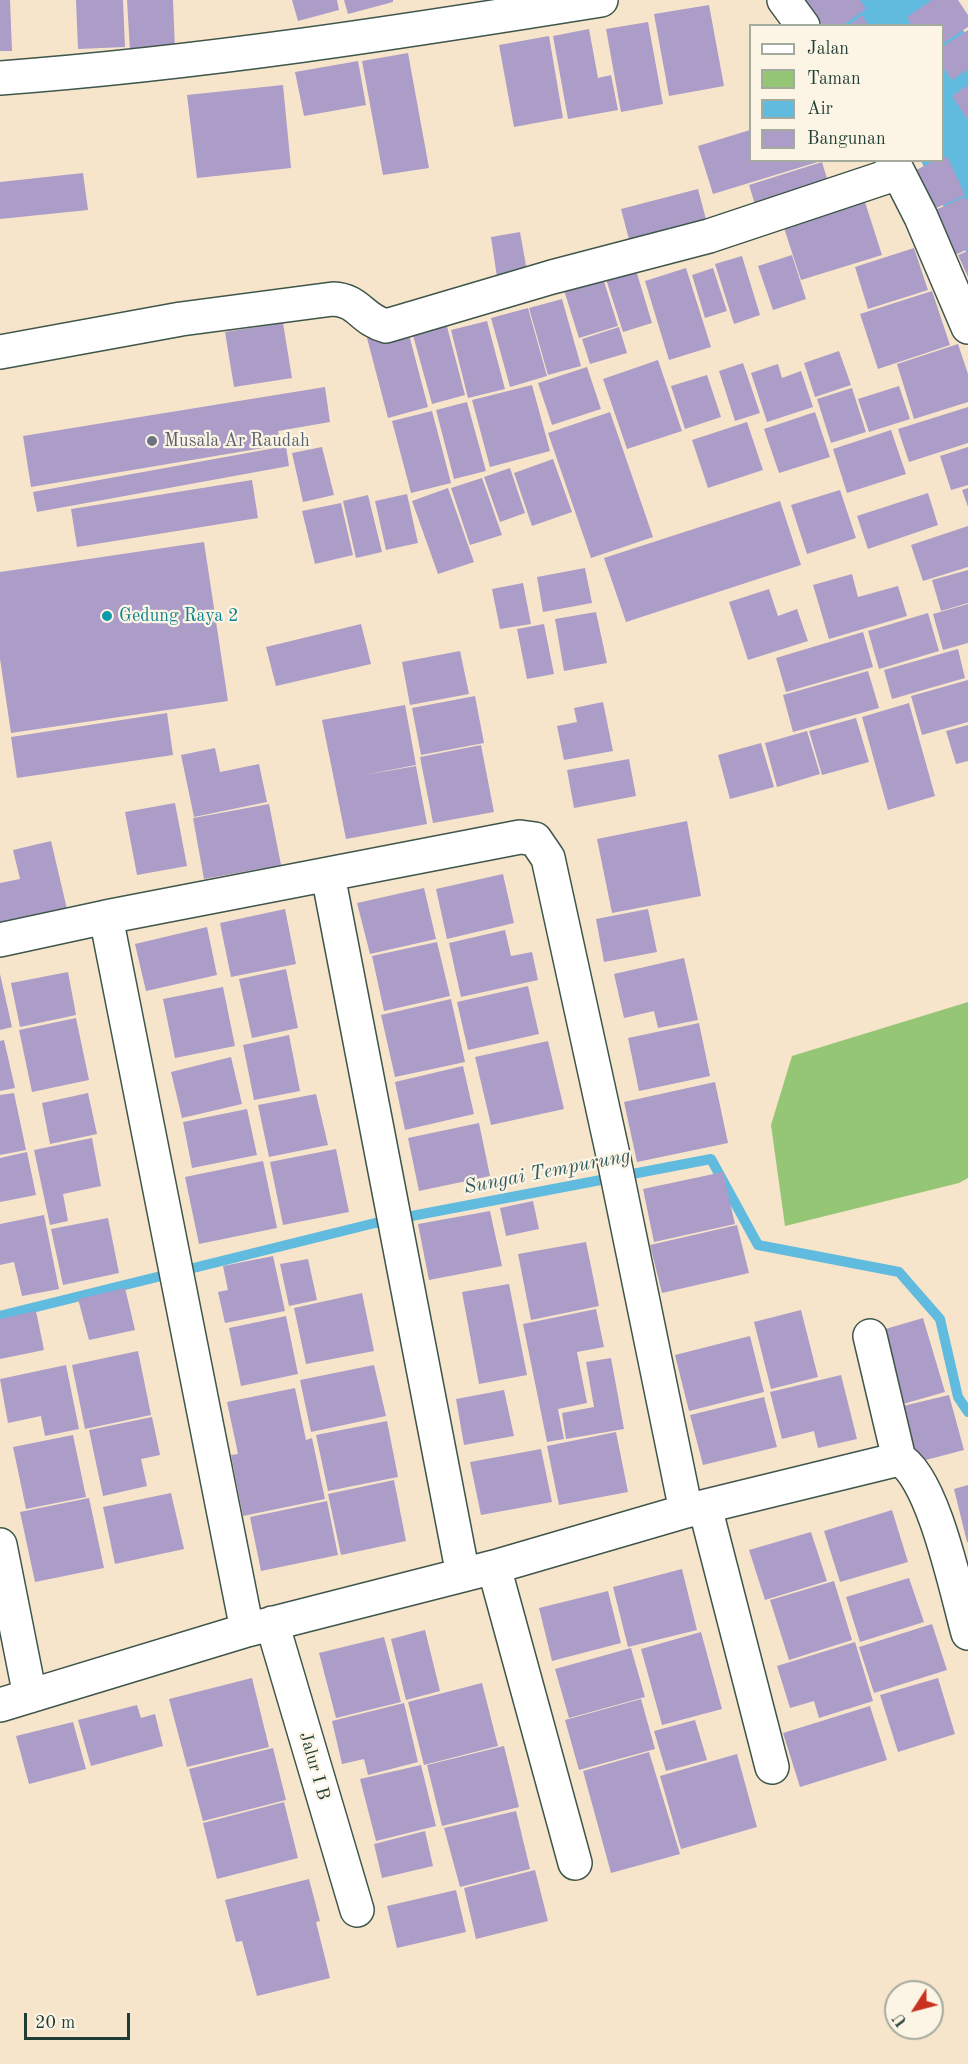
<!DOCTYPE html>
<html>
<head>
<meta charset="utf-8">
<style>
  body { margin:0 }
  #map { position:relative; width:968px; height:2064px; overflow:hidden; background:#f7e5cb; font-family:"Old Standard TT",serif }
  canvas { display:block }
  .legend { position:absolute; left:749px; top:24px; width:195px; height:138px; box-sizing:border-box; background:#fcf5e5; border:2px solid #a4ab9e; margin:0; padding:8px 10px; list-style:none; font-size:18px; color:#1f3d34 }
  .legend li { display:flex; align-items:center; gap:12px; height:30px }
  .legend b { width:30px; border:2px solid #a4ab9e }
  .north { position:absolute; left:884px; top:1980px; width:60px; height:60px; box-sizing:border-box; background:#fcf5e5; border:2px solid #a4ab9e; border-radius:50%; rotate:234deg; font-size:16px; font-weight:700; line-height:24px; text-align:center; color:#1f3d34 }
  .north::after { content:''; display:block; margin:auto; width:21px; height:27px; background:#c8321e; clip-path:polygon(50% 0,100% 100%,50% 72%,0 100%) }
  .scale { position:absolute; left:24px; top:2013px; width:106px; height:27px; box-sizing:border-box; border:3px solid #1f3d34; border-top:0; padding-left:8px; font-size:18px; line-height:21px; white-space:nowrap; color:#1f3d34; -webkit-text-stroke:4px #fcf5e5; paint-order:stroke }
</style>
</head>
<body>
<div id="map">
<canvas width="968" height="2064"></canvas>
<ul class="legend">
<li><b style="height:8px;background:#fff"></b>Jalan</li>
<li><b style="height:16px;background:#95c675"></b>Taman</li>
<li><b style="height:16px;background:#61bbdf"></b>Air</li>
<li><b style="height:16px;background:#ac9dc8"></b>Bangunan</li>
</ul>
<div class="north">U</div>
<div class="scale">20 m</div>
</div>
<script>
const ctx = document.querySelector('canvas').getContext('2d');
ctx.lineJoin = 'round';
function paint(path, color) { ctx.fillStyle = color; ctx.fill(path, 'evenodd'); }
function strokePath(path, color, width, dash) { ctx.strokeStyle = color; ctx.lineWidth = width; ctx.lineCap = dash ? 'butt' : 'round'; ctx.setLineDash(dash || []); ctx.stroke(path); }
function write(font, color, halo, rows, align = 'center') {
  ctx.font = font + ' "Old Standard TT",serif'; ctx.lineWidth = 4.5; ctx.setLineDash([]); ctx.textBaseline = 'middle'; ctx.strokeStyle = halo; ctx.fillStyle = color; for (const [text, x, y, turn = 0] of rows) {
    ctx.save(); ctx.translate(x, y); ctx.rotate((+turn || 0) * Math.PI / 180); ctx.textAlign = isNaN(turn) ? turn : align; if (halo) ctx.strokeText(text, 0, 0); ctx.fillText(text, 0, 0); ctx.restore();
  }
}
paint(new Path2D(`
  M968 1002V1178L959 1183 785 1226 771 1125 792 1056Z`), '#95c675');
paint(new Path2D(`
  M813 0H945L968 38V256L921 161 942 160V26L830 25Z`), '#61bbdf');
strokePath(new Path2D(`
  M0 1316 375 1223 711 1159 758 1245 899 1272 940 1319 958 1397 968 1412`), '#61bbdf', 10);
paint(new Path2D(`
  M0 0H10L12 51H0Z
  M76 0H123L125 47 78 49Z
  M127 0H173L175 49 130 51Z
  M292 0H337L339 10 298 21Z
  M344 0H393V2L348 14Z
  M806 0H860L866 9 842 26H823Z
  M932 0H958L968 15V27L942 44V26H912L907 17Z
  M709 5 724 86 669 96 654 14Z
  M862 15 869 26H848Z
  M648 22 663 104 621 112 606 29Z
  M589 29 598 78 611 75 618 110 568 119 553 36Z
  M968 30V69L952 80 942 66V47Z
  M549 36 563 118 514 127 499 45Z
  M408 53 429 168 383 175 362 61Z
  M358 61 366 105 304 116 295 72Z
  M283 85 291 168 197 178 187 95Z
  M968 85V120L952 96Z
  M750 130V160L821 161 713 194 698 146Z
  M947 156 965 195 932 210 914 171 936 160H942Z
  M822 162 832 195 759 217 749 185Z
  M83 173 88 210 0 219V182Z
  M698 189 708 227 631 247 621 209Z
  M965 197 968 203V249L955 255 935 210Z
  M864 199 882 255 801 280 783 225Z
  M520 232 527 271 497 277 491 237Z
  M914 248 928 290 868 309 855 267Z
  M968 251V277L958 255Z
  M792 255 806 299 773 310 758 266Z
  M742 256 760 315 734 324 715 264Z
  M635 267 652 323 623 332 605 276Z
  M686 268 711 347 669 360 645 281Z
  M713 268 727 311 705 318 692 275Z
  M602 275 618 326 579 338 563 287Z
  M932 291 950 345 878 369 860 314Z
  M562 299 581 366 548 375 529 308Z
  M528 308 547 376 510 387 491 318Z
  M445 319 465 395 432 404 411 328Z
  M487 321 505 389 468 398 451 330Z
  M283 323 292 378 234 387 225 332Z
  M407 327 428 407 388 418 367 338Z
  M619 327 627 353 590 364 582 339Z
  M958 344 968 374V402L914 419 897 364Z
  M839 351 851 385 815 397 804 363Z
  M658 360 682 431 627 449 603 379Z
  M743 363 760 413 735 421 719 371Z
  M778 364 782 378 801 371 813 407 767 422 751 373Z
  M587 367 601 409 552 425 538 383Z
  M707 375 721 417 685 429 671 386Z
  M532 385 550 451 490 467 472 400Z
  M899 386 910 419 869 432 858 399Z
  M325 387 330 422 278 431 281 445 31 487 23 436Z
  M852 388 866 432 831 443 817 399Z
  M467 402 486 471 454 479 436 410Z
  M968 407V443L909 462 898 429Z
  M432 411 451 483 411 493 392 421Z
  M610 412 653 537 591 558 548 433Z
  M815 412 830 457 779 473 764 429Z
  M747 422 763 470 708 488 692 440Z
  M891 430 906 474 847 493 833 449Z
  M286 446 289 466 37 512 33 492Z
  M322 447 334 495 303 502 292 453Z
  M968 447V485L951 490 940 456Z
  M553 459 572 512 532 526 514 473Z
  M510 468 525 513 500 522 484 477Z
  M482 478 502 535 470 545 451 488Z
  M252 480 258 518 77 547 71 509Z
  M448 488 474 562 438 574 412 501Z
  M968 488V507L962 490Z
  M840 490 856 538 807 554 791 505Z
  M928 493 938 525 868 549 857 516Z
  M407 494 418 543 386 550 375 501Z
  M368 495 382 552 356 558 343 501Z
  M780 501 801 565 626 622 604 558Z
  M341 503 353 555 315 564 302 511Z
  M968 526V567L923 581 911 545Z
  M204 542 228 701 11 733 0 659V572Z
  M585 568 592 603 543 612 537 577Z
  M968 570V603L941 611 932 580Z
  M852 574 858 597 898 586 907 616 829 639 813 585Z
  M523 583 531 624 500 629 492 589Z
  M769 589 778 616 797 609 808 641 748 660 729 602Z
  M968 604V643L943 650 933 614Z
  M596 612 607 663 564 671 555 619Z
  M928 613 939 651 879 669 868 631Z
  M361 624 371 664 276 686 266 647Z
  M544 624 554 674 527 679 517 629Z
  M863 632 873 667 786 692 776 658Z
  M958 649 965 678 892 699 884 670Z
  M460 651 469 694 410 705 402 662Z
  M868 671 879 708 793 732 783 695Z
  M968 680V722L922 735 911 696Z
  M475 696 484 743 421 755 412 708Z
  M603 702 613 751 564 760 557 726 577 722 574 708Z
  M909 703 935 796 888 810 862 717Z
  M405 705 416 765 364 775 416 766 427 824 346 839 322 720Z
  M167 713 173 755 17 778 11 737Z
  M856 718 869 762 822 775 809 731Z
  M968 725V761L956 764 946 731Z
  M807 731 820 774 777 787 765 743Z
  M761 743 774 787 730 799 718 755Z
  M481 745 494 812 433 823 420 757Z
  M215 748 220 772 259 764 267 802 194 817 181 755Z
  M629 759 636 796 574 808 567 770Z
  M175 803 187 866 137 875 125 812Z
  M269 804 281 865 204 879 193 818Z
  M687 821 701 896 612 913 597 839Z
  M51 841 67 909 0 925V883L20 879 13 850Z
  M503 874 514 923 447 939 436 889Z
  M424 888 436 939 370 954 357 903Z
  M285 909 296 964 231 977 220 923Z
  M648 909 657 952 604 962 596 919Z
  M207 927 217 975 146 991 135 944Z
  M505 930 511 956 532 952 538 980 461 997 449 943Z
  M437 942 450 996 384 1011 372 956Z
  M684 958 698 1020 658 1028 654 1011 624 1018 614 974Z
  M286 969 298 1028 252 1038 239 979Z
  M68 972 76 1015 20 1027 11 983Z
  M0 974 12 1027 0 1030Z
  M528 986 539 1034 468 1050 457 1002Z
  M223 987 235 1046 175 1058 163 999Z
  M451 999 465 1062 395 1077 381 1015Z
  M76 1018 89 1080 32 1092 19 1030Z
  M699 1023 710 1076 639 1091 628 1038Z
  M289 1035 300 1091 254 1100 243 1045Z
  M4 1040 15 1088 0 1091V1041Z
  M548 1041 564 1109 491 1125 475 1057Z
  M231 1057 242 1104 182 1118 171 1072Z
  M463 1066 474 1114 405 1130 395 1082Z
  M715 1082 728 1143 637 1162 624 1102Z
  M14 1093 26 1150 0 1155V1095Z
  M88 1093 97 1134 50 1144 42 1103Z
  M316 1094 328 1145 269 1157 258 1105Z
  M247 1109 257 1155 192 1168 183 1122Z
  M479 1123 490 1176 419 1191 408 1138Z
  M92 1138 101 1186 63 1194 68 1221 50 1225 34 1150Z
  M336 1149 349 1212 283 1225 270 1162Z
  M27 1152 36 1195 0 1202V1158Z
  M263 1161 277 1228 199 1244 185 1177Z
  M723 1172 735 1224 654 1242 643 1189Z
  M533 1201 539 1229 506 1236 500 1208Z
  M490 1211 502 1266 429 1280 418 1224Z
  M44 1215 59 1289 22 1296 14 1262 0 1265V1224Z
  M108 1218 119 1273 63 1285 51 1229Z
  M737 1225 749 1273 662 1293 650 1245Z
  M586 1242 599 1306 531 1320 518 1254Z
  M273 1256 285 1311 225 1323 218 1292 228 1290 223 1266Z
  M308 1259 317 1300 289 1306 280 1264Z
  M509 1284 527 1375 479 1384 462 1292Z
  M125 1288 135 1330 89 1340 78 1299Z
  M362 1293 374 1351 306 1364 294 1308Z
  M596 1309 604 1347 577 1352 587 1403 558 1409 564 1439 547 1442 523 1324Z
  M801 1310 818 1377 771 1389 754 1322Z
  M36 1311 44 1350 0 1359V1319Z
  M286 1316 298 1374 241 1386 229 1328Z
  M923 1318 945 1392 903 1404 882 1330Z
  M750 1336 764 1392 689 1411 675 1355Z
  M138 1351 151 1415 85 1429 72 1365Z
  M611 1358 624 1429 566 1439 562 1413 594 1407 586 1362Z
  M66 1365 79 1429 45 1436 41 1416 8 1423 0 1379Z
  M374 1365 386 1416 311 1432 300 1380Z
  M841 1375 857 1439 818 1448 814 1431 782 1439 770 1392Z
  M295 1388 306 1440 312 1438 325 1499 243 1516 231 1455 238 1454 227 1402Z
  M504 1390 514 1436 464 1445 456 1399Z
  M949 1395 964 1450 918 1462 903 1406Z
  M764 1397 777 1447 703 1465 690 1415Z
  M152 1417 160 1455 141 1459 147 1486 103 1496 89 1430Z
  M387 1421 398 1477 328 1491 316 1435Z
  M616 1432 628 1492 559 1505 547 1446Z
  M73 1435 86 1497 26 1509 13 1447Z
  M541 1449 552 1502 481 1515 470 1462Z
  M394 1480 406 1541 341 1555 328 1494Z
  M968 1485V1542H967L954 1489Z
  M171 1493 184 1549 115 1564 103 1507Z
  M89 1498 104 1568 35 1582 20 1512Z
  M327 1501 338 1555 261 1571 250 1517Z
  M892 1510 908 1562 840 1582 824 1531Z
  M811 1532 827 1581 765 1600 749 1550Z
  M682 1569 697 1630 628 1647 613 1587Z
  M909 1578 924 1622 860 1642 846 1597Z
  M834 1581 852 1640 789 1660 770 1600Z
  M608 1591 621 1643 552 1661 539 1608Z
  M932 1624 947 1670 874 1693 859 1647Z
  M425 1630 440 1691 406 1700 391 1639Z
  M701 1632 722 1709 662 1725 641 1649Z
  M384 1637 401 1702 336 1718 319 1653Z
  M855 1642 873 1701 819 1718 814 1701 790 1708 777 1666Z
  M631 1648 645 1697 569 1718 555 1669Z
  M252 1678 269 1747 187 1767 169 1699Z
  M938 1678 955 1734 898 1752 880 1695Z
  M482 1683 498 1746 424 1765 408 1702Z
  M641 1699 655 1749 579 1770 565 1720Z
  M404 1703 418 1762 368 1775 364 1759 342 1764 332 1721Z
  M137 1705 141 1718 155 1714 163 1746 91 1766 78 1720Z
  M870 1706 887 1760 800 1787 783 1733Z
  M695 1720 707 1760 666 1771 654 1731Z
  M73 1722 86 1769 29 1784 16 1736Z
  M504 1746 519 1807 442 1826 427 1765Z
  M273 1748 286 1800 203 1821 189 1769Z
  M649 1752 680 1854 611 1873 583 1771Z
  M737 1754 757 1827 681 1849 660 1776Z
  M421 1765 436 1826 376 1841 360 1779Z
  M284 1802 298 1858 217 1879 203 1823Z
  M516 1811 530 1869 460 1887 444 1828Z
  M425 1831 433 1866 382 1878 374 1844Z
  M535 1870 548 1921 476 1939 464 1888Z
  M309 1879 320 1921 316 1922 330 1978 257 1996 242 1941 236 1942 225 1900Z
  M456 1890 466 1932 397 1948 387 1906Z`), '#ac9dc8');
const minor = new Path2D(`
  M784 0 803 26
  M0 78C202 63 401 32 601 0
  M892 160 921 217 968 327
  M0 352 181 319 333 299C359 300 362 320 386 326L552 277 709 236 898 173
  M328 875 463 1575
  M106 917 247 1630
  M0 940 106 917 520 837 535 839 548 858 613 1155 686 1511
  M870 1336 899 1459
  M705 1507 772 1767
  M0 1545 30 1696
  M494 1567 575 1863
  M272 1623 357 1910
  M0 1705 247 1630 494 1567 686 1511 899 1459C933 1476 957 1594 968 1633`);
strokePath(minor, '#3f564b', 36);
strokePath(minor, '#fff', 33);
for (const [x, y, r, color] of [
  [152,441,6,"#6b7280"],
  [107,616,6,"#0f9aa8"]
]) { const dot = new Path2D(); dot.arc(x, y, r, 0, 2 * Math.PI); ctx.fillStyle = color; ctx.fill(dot); strokePath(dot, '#fcf5e5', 2); }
write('18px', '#5b616d', '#fcf5e5', [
  ["Musala Ar Raudah",164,441]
], 'left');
write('18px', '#0d838f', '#fcf5e5', [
  ["Gedung Raya 2",119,616]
], 'left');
write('18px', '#1f3d34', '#fcf5e5', [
  ["Jalur I B",314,1766,74]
]);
write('italic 20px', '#305c5f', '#fcf5e5', [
  ["Sungai Tempurung",547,1172,-11]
]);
</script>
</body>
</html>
